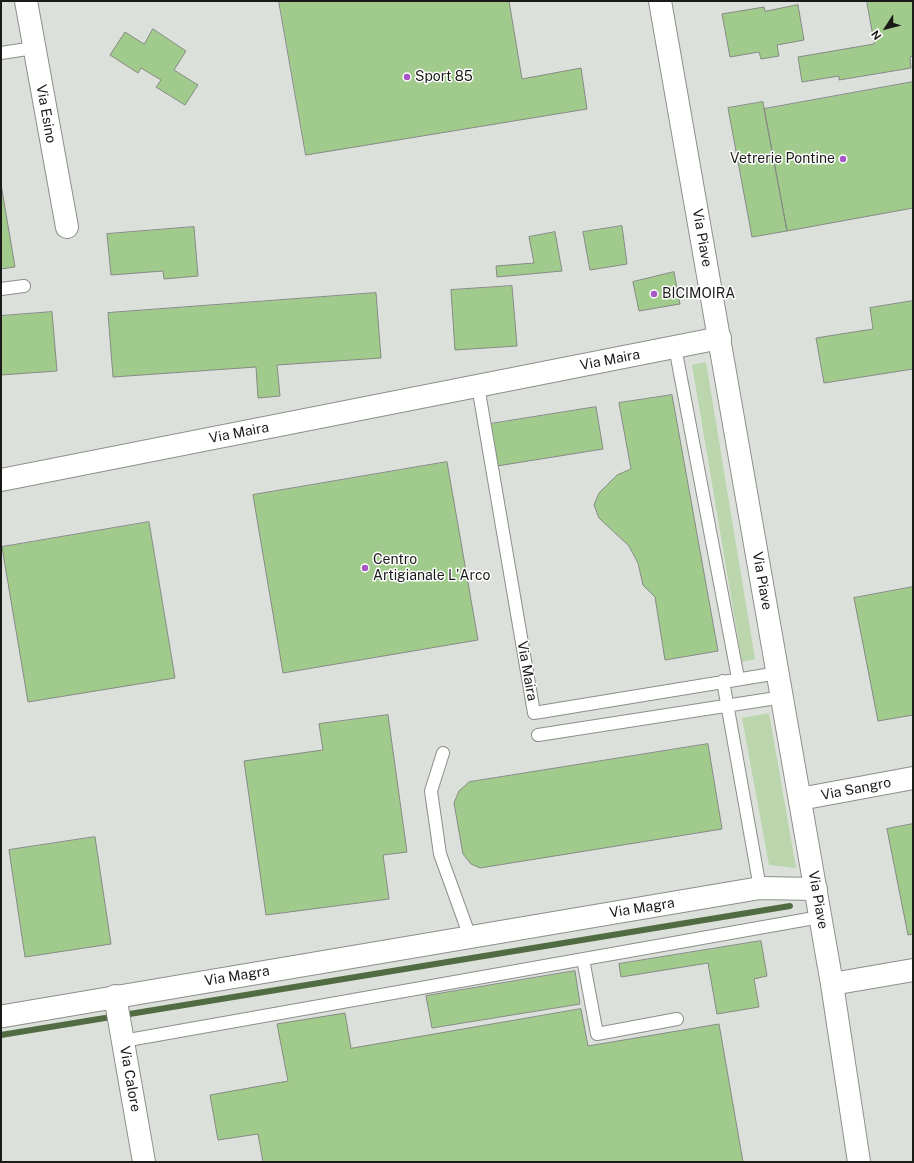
<!DOCTYPE html>
<html>
<head>
<meta charset="utf-8">
<style>
  body { margin:0 }
  #map { position:relative; width:914px; height:1163px; overflow:hidden; background:#dce0da; font-family:"Public Sans",sans-serif }
  canvas { display:block }
  .frame { position:absolute; inset:0; border:2px solid #1a1b19; pointer-events:none }
  .north { position:absolute; left:866px; top:8px; width:40px; height:40px; -webkit-text-stroke:3px #fff; paint-order:stroke; rotate:234deg; font-size:11px; font-weight:700; line-height:16px; text-align:center; color:#1a1b19 }
  .north::after { content:''; display:block; margin:auto; width:14px; height:18px; background:#1a1b19; clip-path:polygon(50% 0,100% 100%,50% 72%,0 100%) }
</style>
</head>
<body>
<div id="map">
<canvas width="914" height="1163"></canvas>
<div class="frame"></div>
<div class="north">N</div>
</div>
<script>
const ctx = document.querySelector('canvas').getContext('2d');
ctx.lineJoin = 'round';
function paint(path, color) { ctx.fillStyle = color; ctx.fill(path, 'evenodd'); }
function strokePath(path, color, width, dash) { ctx.strokeStyle = color; ctx.lineWidth = width; ctx.lineCap = dash ? 'butt' : 'round'; ctx.setLineDash(dash || []); ctx.stroke(path); }
function write(font, color, halo, rows, align = 'center') {
  ctx.font = font + ' "Public Sans",sans-serif'; ctx.lineWidth = 3; ctx.setLineDash([]); ctx.textBaseline = 'middle'; ctx.strokeStyle = halo; ctx.fillStyle = color; for (const [text, x, y, turn = 0] of rows) {
    ctx.save(); ctx.translate(x, y); ctx.rotate((+turn || 0) * Math.PI / 180); ctx.textAlign = isNaN(turn) ? turn : align; if (halo) ctx.strokeText(text, 0, 0); ctx.fillText(text, 0, 0); ctx.restore();
  }
}
paint(new Path2D(`
  M706 362 755 659 742 662 692 365Z
  M769 713 796 868 769 865 742 718Z`), '#bbd6ad');
strokePath(new Path2D(`
  M1 1035 790 906`), '#516c42', 6);
const building = new Path2D(`
  M279 1H509L522 79 581 68 587 109 306 155Z
  M867 1H913V56L910 57 911 68 839 80V76L802 82 798 57 874 44Z
  M798 5 804 40 777 45 779 56 761 59 759 52 730 57 722 14 764 7 765 11Z
  M153 29 186 51 174 70 198 85 185 105 156 87 161 80 141 68 138 73 110 55 125 32 144 44Z
  M913 82V208L787 231 764 109Z
  M763 102 787 231 752 237 728 108Z
  M1 184 15 267 1 269Z
  M622 226 627 264 590 270 583 232Z
  M194 227 198 276 164 279 163 271 111 275 107 234Z
  M555 232 562 271 497 277 496 266 534 263 529 237Z
  M674 272 680 304 639 311 633 282Z
  M512 286 517 346 455 350 451 290Z
  M376 293 381 358 277 365 280 396 258 398 256 367 113 377 108 313Z
  M913 301V369L824 383 816 338 873 329 870 308Z
  M52 312 57 371 1 375V316Z
  M672 395 718 651 665 660 655 597 643 585 638 563 629 546 599 518 594 505 599 493 617 475 631 469 619 403Z
  M596 407 603 449 497 466 490 424Z
  M447 462 478 640 283 673 253 495Z
  M149 522 175 678 28 702 2 547Z
  M913 587V715L878 721 854 598Z
  M388 715 407 852 383 855 389 899 266 915 244 761 323 750 319 724Z
  M708 744 722 829 480 868 471 864 463 854 454 803 459 791 469 782Z
  M913 824V934L908 935 887 829Z
  M95 837 111 944 25 957 9 850Z
  M761 941 767 976 754 979 759 1007 717 1014 708 963 621 977 619 964Z
  M575 971 580 1004 432 1028 426 996Z
  M581 1009 588 1046 719 1024 743 1162H263L258 1134 218 1140 210 1095 288 1081 277 1024 345 1013 351 1048Z`);
paint(building, '#a1cb8c');
strokePath(building, '#868a84', 1);
const service = new Path2D(`
  M1 53 34 48
  M1 289 24 286
  M675 347 738 678
  M478 386 534 713 778 673
  M723 681 760 888
  M538 735 783 697
  M443 753 431 791 440 854 470 937
  M583 959 597 1034 677 1019
  M123 1041 820 917`);
const minor = new Path2D(`
  M26 1 67 227
  M1 480 720 338
  M800 799 913 778
  M832 984 913 970
  M115 996 144 1162
  M4 1016 760 888 816 889`);
const secondary = new Path2D(`
  M660 1 832 984 859 1162`);
strokePath(service, '#8c8f8a', 14);
strokePath(minor, '#8c8f8a', 24);
strokePath(secondary, '#8c8f8a', 24);
strokePath(service, '#fff', 12);
strokePath(minor, '#fff', 22);
strokePath(secondary, '#fff', 22);
for (const [x, y, r, color] of [
  [407,77,4,"#a756c6"],
  [843,159,4,"#a756c6"],
  [654,294,4,"#a756c6"],
  [365,568,4,"#a756c6"]
]) { const dot = new Path2D(); dot.arc(x, y, r, 0, 2 * Math.PI); ctx.fillStyle = color; ctx.fill(dot); strokePath(dot, '#fff', 1.5); }
write('14px', '#1a1b19', '#fff', [
  ["Sport 85",415,77],
  ["Vetrerie Pontine",835,159,"right"],
  ["BICIMOIRA",662,294],
  ["Centro",373,560],
  ["Artigianale L'Arco",373,576]
], 'left');
write('14px', '#1a1b19', '#fff', [
  ["Via Esino",46,114,80],
  ["Via Piave",702,238,80],
  ["Via Maira",610,360,-11],
  ["Via Maira",239,433,-11],
  ["Via Piave",762,581,80],
  ["Via Maira",527,671,80],
  ["Via Sangro",856,789,-11],
  ["Via Piave",818,900,80],
  ["Via Magra",642,908,-9],
  ["Via Magra",237,976,-9],
  ["Via Calore",130,1079,80]
]);
</script>
</body>
</html>
